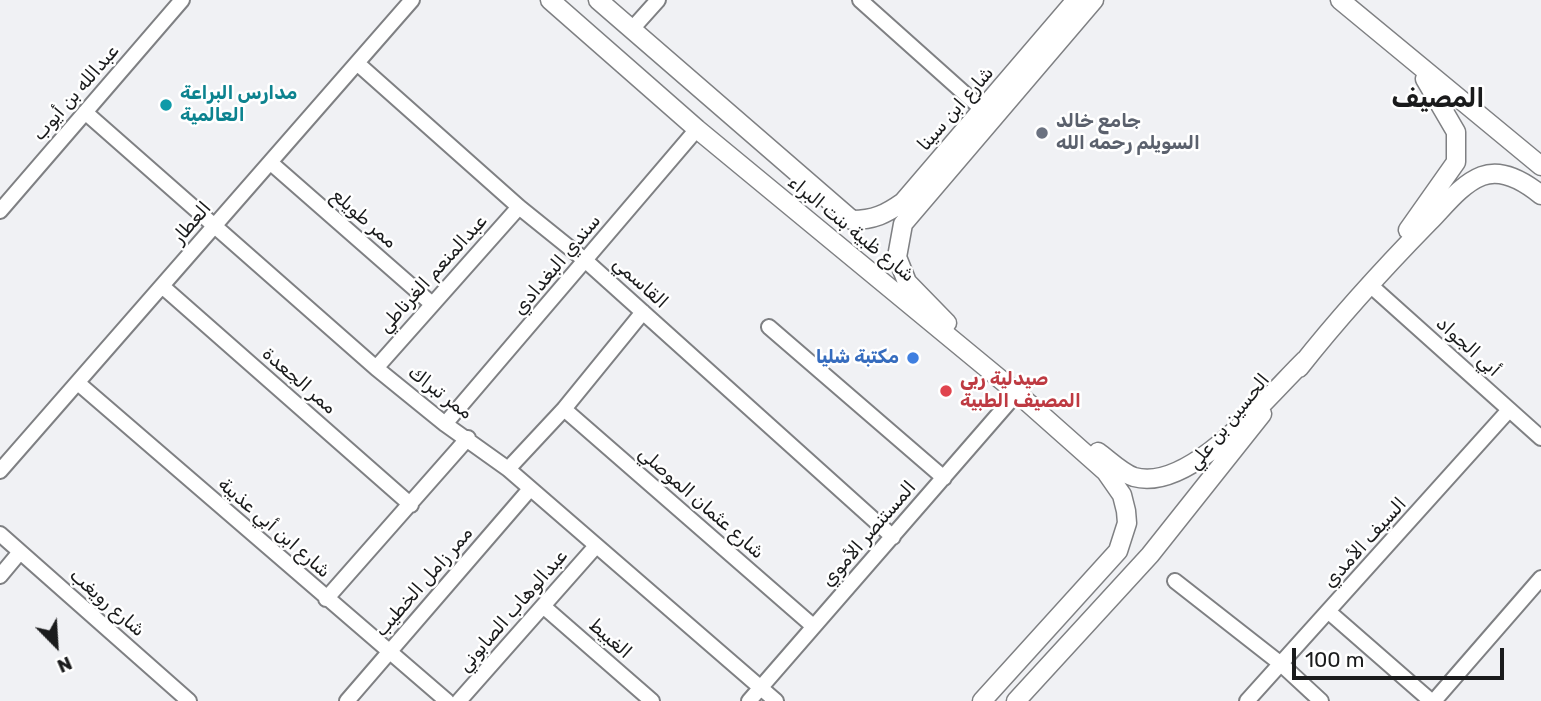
<!DOCTYPE html>
<html>
<head>
<meta charset="utf-8">
<style>
  body { margin:0 }
  #map { position:relative; width:1541px; height:701px; overflow:hidden; background:#f0f1f4; font-family:Rubik,sans-serif }
  canvas { display:block }
  .north { position:absolute; left:21px; top:610px; width:70px; height:70px; -webkit-text-stroke:5px #fff; paint-order:stroke; rotate:156deg; font-size:19px; font-weight:700; line-height:28px; text-align:center; color:#1a1b1c }
  .north::after { content:''; display:block; margin:auto; width:24px; height:32px; background:#1a1b1c; clip-path:polygon(50% 0,100% 100%,50% 72%,0 100%) }
  .scale { position:absolute; left:1292px; top:648px; width:212px; height:32px; box-sizing:border-box; border:4px solid #1a1b1c; border-top:0; padding-left:9px; font-size:21px; line-height:24px; white-space:nowrap; color:#1a1b1c; -webkit-text-stroke:5px #fff; paint-order:stroke }
</style>
</head>
<body>
<div id="map">
<canvas width="1541" height="701"></canvas>
<div class="north">N</div>
<div class="scale">100 m</div>
</div>
<script>
const ctx = document.querySelector('canvas').getContext('2d');
ctx.lineJoin = 'round';
function strokePath(path, color, width, dash) { ctx.strokeStyle = color; ctx.lineWidth = width; ctx.lineCap = dash ? 'butt' : 'round'; ctx.setLineDash(dash || []); ctx.stroke(path); }
function write(font, color, halo, rows, align = 'center') {
  ctx.font = font + ' Rubik,"Noto Sans Arabic",sans-serif'; ctx.lineWidth = 5; ctx.setLineDash([]); ctx.textBaseline = 'middle'; ctx.strokeStyle = halo; ctx.fillStyle = color; for (const [text, x, y, turn = 0] of rows) {
    ctx.save(); ctx.translate(x, y); ctx.rotate((+turn || 0) * Math.PI / 180); ctx.textAlign = isNaN(turn) ? turn : align; if (halo) ctx.strokeText(text, 0, 0); ctx.fillText(text, 0, 0); ctx.restore();
  }
}
const minor = new Path2D(`
  M860 0 983 110
  M632 29 658 0
  M357 63 519 207 586 261 893 537
  M85 112 376 368 445 424 508 469 776 701
  M271 163 432 304
  M0 211 182 0
  M1369 284 1541 438
  M162 286 411 505
  M769 327 944 478
  M376 368 519 207
  M78 383 447 701
  M564 409 813 626
  M445 424 697 129
  M508 469 564 409 643 312
  M0 471 412 0
  M0 534 189 701
  M0 576 20 552
  M1175 581 1281 664 1321 701
  M326 599 468 438
  M543 606 652 701
  M1329 612 1431 701
  M347 701 530 489
  M459 701 596 546
  M749 701 1017 393
  M1247 701 1509 410
  M1434 701 1541 578`);
const tertiary = new Path2D(`
  M550 0 697 129 1017 393 1106 472 1122 495 1126 511 1127 523 1118 551 982 701
  M598 0 852 220C874 220 886 214 903 202L1076 0
  M1340 0 1541 166
  M1408 230 1456 162V132L1425 79
  M947 323 907 282 897 257 903 224 1094 0
  M1299 368C1340 316 1383 269 1429 222 1444 207 1461 184 1482 176 1503 168 1525 182 1541 195
  M1098 452C1109 460 1122 473 1134 477 1190 493 1267 397 1305 360
  M1016 701 1150 555 1262 414`);
strokePath(minor, '#7f8083', 18);
strokePath(tertiary, '#7f8083', 21);
strokePath(minor, '#fff', 14);
strokePath(tertiary, '#fff', 18);
for (const [x, y, r, color] of [
  [166,105,7,"#0f9aa8"],
  [1042,133,7,"#6b7280"],
  [913,358,7,"#3f7fe0"],
  [946,391,7,"#e0444e"]
]) { const dot = new Path2D(); dot.arc(x, y, r, 0, 2 * Math.PI); ctx.fillStyle = color; ctx.fill(dot); strokePath(dot, '#fff', 2.5); }
write('19px', '#1a1b1c', '#fff', [
  ["عبدالله بن أيوب",76,93,-49],
  ["شارع ابن سينا",956,109,-49],
  ["ممر طويلع",364,219,41],
  ["العطار",192,223,-49],
  ["شارع ظبية بنت البراء",851,229,39],
  ["سندي البغدادي",557,265,-50],
  ["عبدالمنعم الغرناطي",433,274,-48],
  ["القاسمي",640,283,42],
  ["أبي الجواد",1468,347,42],
  ["ممر الجعدة",299,381,41],
  ["ممر تبراك",440,393,37],
  ["الحسين بن علي",1229,422,-51],
  ["شارع عثمان الموصلي",701,503,41],
  ["شارع ابن أبي عذيبة",274,528,41],
  ["المستنصر الأموي",869,534,-49],
  ["السيف الأمدي",1365,543,-48],
  ["ممر زامل الخطيب",424,582,-49],
  ["شارع رويغب",107,603,41],
  ["عبدالوهاب الصابوني",513,611,-49],
  ["الغبيط",610,639,41]
]);
write('bold 19px', '#0d838f', '#fff', [
  ["مدارس البراعة",180,94],
  ["العالمية",180,116]
], 'left');
write('bold 19px', '#5b616d', '#fff', [
  ["جامع خالد",1056,122],
  ["السويلم رحمه الله",1056,144]
], 'left');
write('bold 19px', '#366cbe', '#fff', [
  ["مكتبة شليا",899,358]
], 'right');
write('bold 19px', '#be3a42', '#fff', [
  ["صيدلية ربى",960,380],
  ["المصيف الطبية",960,402]
], 'left');
write('bold 26px', '#1a1b1c', '#fff', [
  ["المصيف",1438,99]
]);
</script>
</body>
</html>
